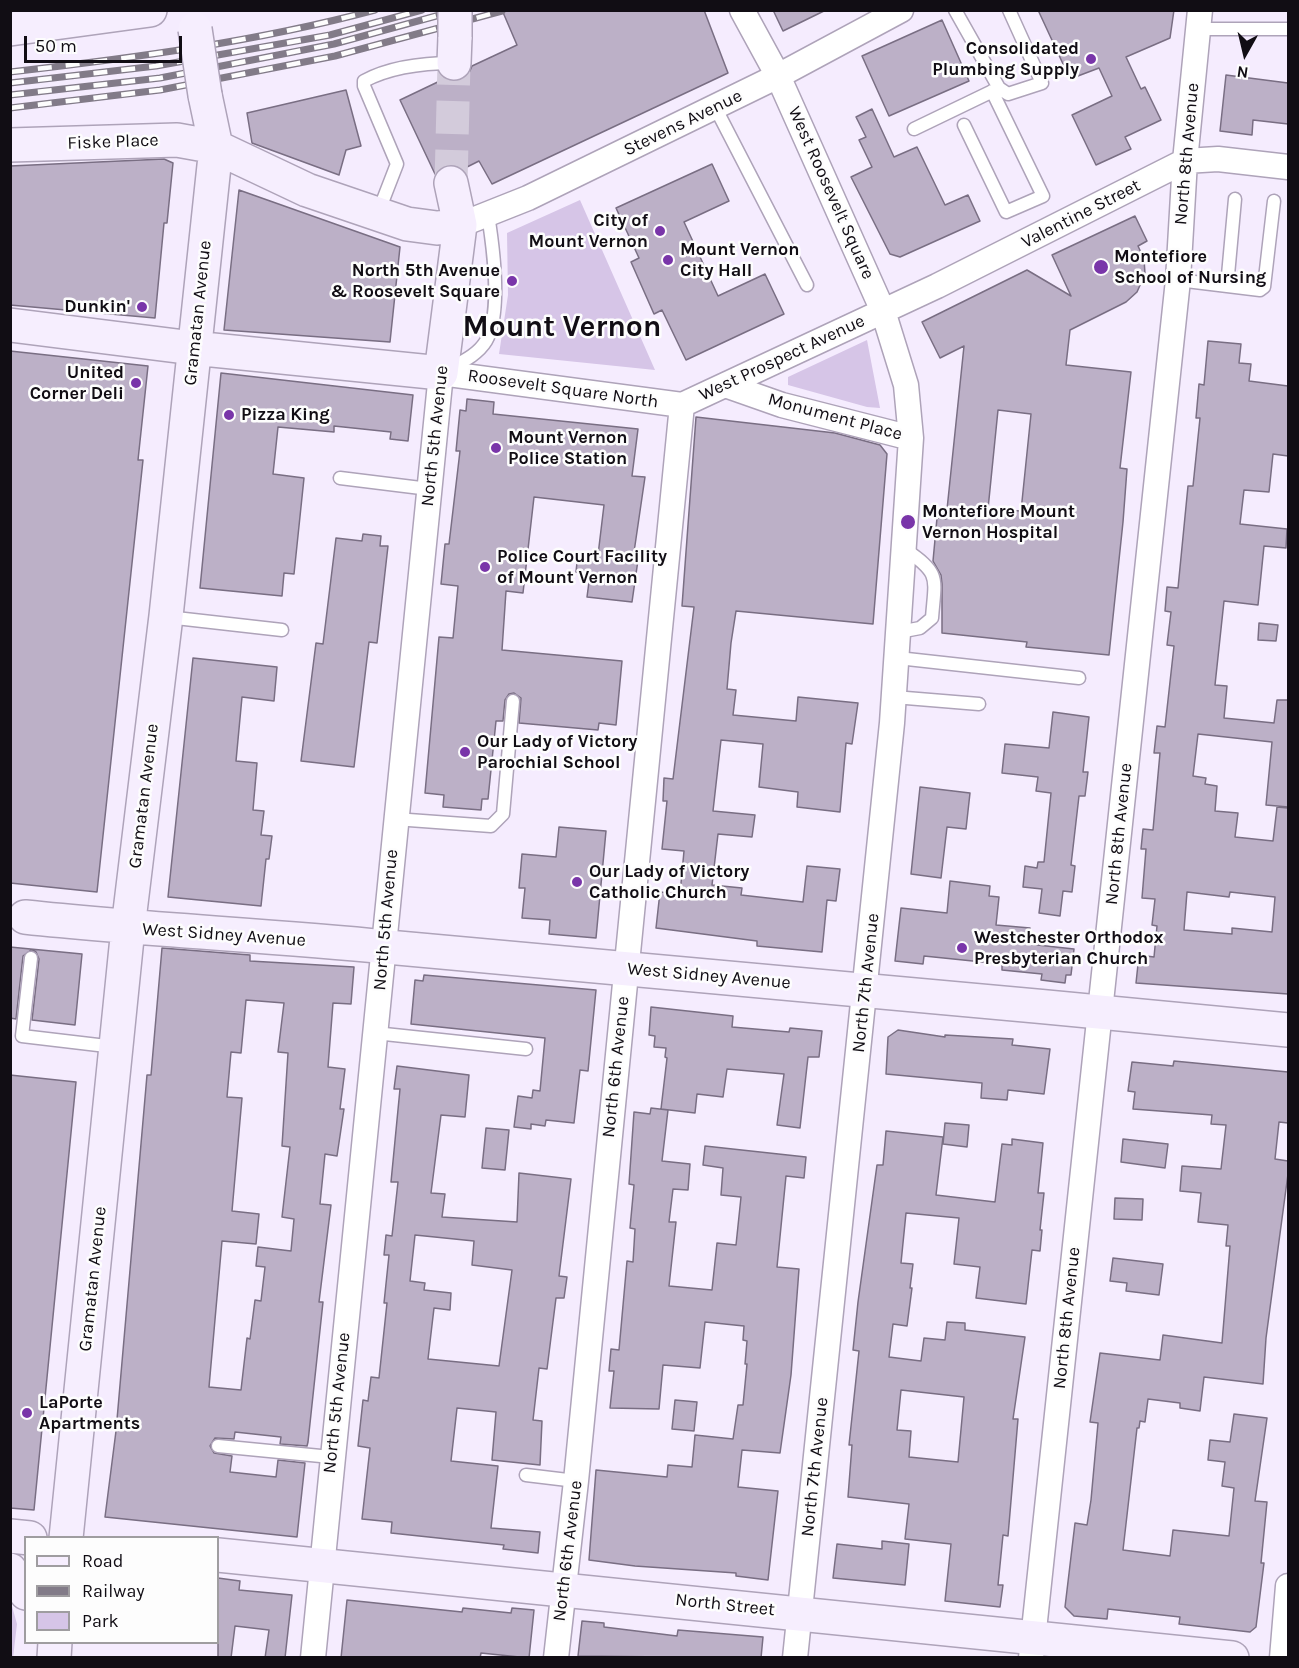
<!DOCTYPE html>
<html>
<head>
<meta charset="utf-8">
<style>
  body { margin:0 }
  #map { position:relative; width:1299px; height:1668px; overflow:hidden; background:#f5ecfe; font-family:Karla,sans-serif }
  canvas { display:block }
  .frame { position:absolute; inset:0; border:12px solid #110d14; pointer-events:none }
  .legend { position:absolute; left:24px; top:1536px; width:195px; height:108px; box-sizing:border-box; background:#fdfdfd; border:2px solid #9f9da0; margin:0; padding:8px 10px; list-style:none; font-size:18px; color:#110d14 }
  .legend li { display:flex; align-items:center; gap:12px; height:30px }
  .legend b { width:30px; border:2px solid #9f9da0 }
  .north { position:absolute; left:1215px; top:24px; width:60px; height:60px; -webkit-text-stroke:4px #fdfdfd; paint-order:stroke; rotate:188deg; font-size:16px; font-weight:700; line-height:24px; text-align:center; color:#110d14 }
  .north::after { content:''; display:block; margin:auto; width:21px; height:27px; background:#110d14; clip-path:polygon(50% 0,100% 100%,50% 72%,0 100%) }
  .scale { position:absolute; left:24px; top:36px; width:158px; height:27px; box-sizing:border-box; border:3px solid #110d14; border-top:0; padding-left:8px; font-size:18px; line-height:21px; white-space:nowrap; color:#110d14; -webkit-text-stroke:4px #fdfdfd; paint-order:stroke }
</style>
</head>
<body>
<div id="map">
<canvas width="1299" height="1668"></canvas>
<div class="frame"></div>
<ul class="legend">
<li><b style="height:8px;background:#f6eefe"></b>Road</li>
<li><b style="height:8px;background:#827b88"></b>Railway</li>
<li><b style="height:16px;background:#d6c5e7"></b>Park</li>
</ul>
<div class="north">N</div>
<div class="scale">50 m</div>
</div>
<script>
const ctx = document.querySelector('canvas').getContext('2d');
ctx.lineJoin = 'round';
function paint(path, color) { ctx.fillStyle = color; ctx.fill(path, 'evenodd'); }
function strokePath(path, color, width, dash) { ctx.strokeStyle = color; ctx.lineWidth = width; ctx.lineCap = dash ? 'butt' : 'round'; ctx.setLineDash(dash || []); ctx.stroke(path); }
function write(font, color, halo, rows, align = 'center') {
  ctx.font = font + ' Karla,sans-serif'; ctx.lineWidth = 5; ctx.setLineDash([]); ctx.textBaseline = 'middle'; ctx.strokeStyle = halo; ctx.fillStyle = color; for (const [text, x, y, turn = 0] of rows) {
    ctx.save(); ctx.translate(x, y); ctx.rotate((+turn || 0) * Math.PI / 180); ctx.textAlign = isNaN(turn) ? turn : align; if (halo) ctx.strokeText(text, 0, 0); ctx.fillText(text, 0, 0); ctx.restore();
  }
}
paint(new Path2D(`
  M580 200 655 370 499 354 508 295 507 233Z
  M867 340 880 408 867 407 788 385V377Z
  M10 1599 17 1624 13 1658 10 1657Z`), '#d6c5e7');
const building = new Path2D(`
  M502 10H704L728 73 492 184 479 161 463 169 456 165H447L435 174 400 100 444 79 453 82 462 80 469 73 472 66 517 45Z
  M773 10H826L783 31Z
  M1038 10H1174L1170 38 1126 57 1141 89 1145 87 1161 120 1125 137 1131 149 1096 165 1072 115 1112 96 1099 68 1070 79Z
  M942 20 969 81 889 116 862 56Z
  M1226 75 1288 83V124L1253 120 1252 135 1220 131Z
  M346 90 361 146 346 150 339 175 252 143 247 113Z
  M872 109 894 157 917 147 945 205 968 195 980 221 900 257 890 254 851 177 872 167 859 140 866 137 856 117Z
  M164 159 173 163 167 223H164L155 318 10 305V166Z
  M712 164 729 201 684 222 718 296 765 274 784 314 686 360 662 310 654 314 631 262 639 258 616 208Z
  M239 190 400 247 390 342 224 330Z
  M1135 216 1147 241 1138 246 1144 259 1145 274 1137 292 1126 302 1070 330 1066 365 1131 372 1120 468 1127 469 1123 522 1109 655 1026 647 1027 642 942 633V584L941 575 933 561 937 518 946 519 964 346 940 358 922 322 1027 270 1071 296 1052 255ZM998 410 1031 414 1021 511 988 509Z
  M1208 341 1241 344 1239 363 1251 364 1249 381 1288 386V456L1273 454 1269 492 1244 490 1240 524 1287 529 1286 548 1264 546 1258 605 1224 601 1215 685 1227 686 1224 718 1274 723 1277 700H1288V807L1266 805 1272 742 1198 734 1193 776 1206 778 1205 784 1217 786 1215 811 1238 813 1235 837 1273 841 1277 807 1288 808V994L1136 983 1139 955 1154 957 1157 926 1152 925 1155 899 1142 898 1146 849H1141L1143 829 1153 830 1160 753H1154L1157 726 1165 727 1174 646 1167 645 1171 612 1165 611 1167 587 1178 588 1188 486H1193L1200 418H1196L1199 384 1204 385ZM1187 892 1229 897 1230 892 1275 897 1272 932 1232 928V934L1184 930Z
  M10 351 148 366 138 460H143L97 892 10 883Z
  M221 373 413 395 408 441 390 439 391 432 334 426V432L278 427 273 474 304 478 294 574 284 573 282 596 200 588Z
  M467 399 494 402 493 414 638 429 632 476 645 477 633 559 638 560 632 602 587 597 590 574 576 572 578 553 598 555 604 505 534 497 523 593 506 591 502 650 622 661 616 725 599 723 598 730 519 723 521 698 514 693 509 694 505 700 503 721H496L488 799H482L481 810 443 807 444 795 425 793 439 637 453 638 458 586 441 584 445 544H449L460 451H456L460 410 466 411Z
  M696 417 835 433 880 445 887 454 873 624 736 611 731 643 727 689 736 690 733 715 796 721 798 697 858 703 852 744 846 743 840 812 797 807 798 792 759 787 763 744 721 740 713 811 755 815 752 837 718 834 712 885 742 888 741 895 803 902 807 866 840 869 836 901 827 900 822 952 757 946V941L656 928 660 892 680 894 684 851 662 849 667 801H663L664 778 673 779 694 607 682 606Z
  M363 534 381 536 380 546H388L377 643 369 642 354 767 301 761 316 643 323 644 336 538 362 541Z
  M1259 623 1278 625 1276 641 1258 640Z
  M193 658 277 667 274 701 242 697 236 761 257 763 253 810 264 811 261 835 272 836 269 859H266L261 906 168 897Z
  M1053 712 1089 717 1083 772H1088L1085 796H1079L1071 865 1075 866 1072 892 1063 891 1060 916 1039 913 1042 889 1023 887 1025 866 1037 868 1038 862H1044L1051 793 1036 791 1038 777 1002 773 1005 744 1049 748Z
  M920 787 970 793 966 829 947 827 941 878 911 874Z
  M559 827 606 831 596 938 549 934 550 920 522 918 525 888H519L522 854 556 857Z
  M950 881 990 886 989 896 999 897 996 925 1030 928 1028 944 1074 949 1071 975H1066L1065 983 1041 980 1042 974 1002 970V964L924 956 923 964 895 961 901 908 947 913Z
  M10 947 82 954 75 1025 32 1020 39 959 36 952 31 950 23 956 16 1019 10 1018Z
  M162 948 250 955V961L354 967 351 1004 333 1003 328 1067 345 1069 340 1109H344L337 1156 325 1154 320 1204 331 1205 319 1302H323L308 1442 307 1446 280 1444 281 1437 235 1432 234 1439 215 1438 210 1446 214 1453 232 1456 230 1472 276 1477 278 1460 305 1463 297 1537 105 1517 116 1431 147 1075H151ZM246 1000 284 1003 278 1052 288 1053 282 1146 290 1147 282 1217 294 1219 291 1251 258 1247 256 1266 265 1267 261 1301 255 1300 250 1339 247 1338 241 1390 209 1387 222 1241 256 1244 259 1214 232 1211 242 1098 227 1097 231 1052 241 1053Z
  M424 975 596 990 588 1071 580 1070 574 1123 546 1120 545 1126 531 1124V1129L514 1127 518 1096 532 1098 533 1090 540 1091 545 1038 411 1024 415 980 423 981Z
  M651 1007 733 1016 732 1027 789 1032 790 1028 822 1031 819 1057H808L800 1128 777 1125 784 1074 727 1069 723 1097 697 1094 695 1113 661 1109 667 1058 665 1057 666 1048 654 1047 655 1036 649 1035Z
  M898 1030 945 1037V1035L1013 1039 1012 1045 1050 1049 1044 1094 1008 1090 1007 1100 981 1098 982 1083 886 1074 888 1037Z
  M1174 1061 1288 1072V1123L1279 1122 1275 1159 1288 1161V1174L1266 1338 1263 1384 1204 1377 1200 1411 1180 1408V1403L1148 1399 1145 1422 1140 1421 1139 1428H1137L1123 1550 1170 1556 1173 1530 1229 1536 1234 1488 1222 1486 1225 1462 1208 1460 1210 1440 1230 1442 1234 1414 1267 1418 1255 1501 1267 1502 1261 1563H1264L1256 1627 1250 1632 1179 1624 1180 1617 1108 1609 1107 1619 1074 1616 1065 1607 1075 1523 1087 1525 1091 1500 1098 1423 1090 1422 1100 1353 1160 1360 1163 1335 1222 1343 1230 1246H1226L1228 1225 1198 1222 1201 1193 1180 1191 1182 1166 1221 1169 1226 1125 1211 1124 1212 1115 1133 1109 1135 1092 1128 1091 1132 1062 1173 1066Z
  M397 1066 469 1075 465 1117 441 1115 431 1193 445 1194 442 1217 517 1222 519 1173 571 1179 559 1276 567 1277 564 1298H556L547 1369 539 1368 533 1420 542 1421 540 1465 492 1460 496 1412 457 1408 451 1461 498 1466 491 1528 540 1532 538 1553 503 1549 504 1545 391 1533 392 1522 362 1519 370 1448 358 1446 363 1400 368 1401 371 1377 379 1378 387 1303H384L389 1255H384L386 1235 392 1236 398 1182H391L400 1089H394ZM415 1235 474 1241 472 1265 512 1270 499 1366 428 1359 434 1308 450 1310 451 1293 424 1290 425 1283 410 1281Z
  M10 1075 76 1082 34 1510 10 1508Z
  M651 1108 668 1110 662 1161 690 1164 688 1190 673 1189 669 1222H676L669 1286 712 1290 717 1243 736 1245 741 1197 721 1195 723 1168 703 1165 705 1146 806 1157 804 1178 786 1176 777 1267 799 1269 791 1375 780 1453 742 1450 738 1487 778 1491 768 1580 736 1576V1573L635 1566 589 1560 596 1470 667 1477 668 1465 692 1467 695 1435 733 1439 738 1405H743L747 1364H745L747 1341 743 1340 744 1326 705 1322 700 1368 663 1365 659 1409 610 1408 614 1371H609L611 1349 619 1350 627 1261 633 1262 635 1229 630 1228 634 1185 629 1184 634 1112 650 1114Z
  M945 1123 969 1125 967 1147 943 1144Z
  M486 1128 509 1130 505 1170 482 1168Z
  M886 1131 943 1137 936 1195 995 1202 1002 1144 1012 1145V1139L1043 1143 1038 1193H1044L1040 1230H1042L1040 1251 1032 1250 1026 1304 976 1298 980 1267 954 1264 959 1218 906 1213 901 1263 913 1264 910 1288H912L907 1326 893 1324 889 1357 921 1361 924 1338 945 1340 947 1322 965 1323V1330L1025 1337 1013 1419H1018L1008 1536 1003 1535 998 1585H1003L1000 1607 945 1601 951 1544 905 1539 909 1504 848 1497 852 1445H849L859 1351 853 1350 858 1302 877 1165H883ZM901 1390 964 1397 958 1462 909 1457 911 1431 897 1430Z
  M1123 1139 1168 1144 1165 1168 1121 1162Z
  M1115 1198 1143 1199 1142 1220 1114 1219Z
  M1113 1258 1163 1264 1159 1295 1126 1291 1127 1283 1110 1281Z
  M675 1400 697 1402 694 1431 672 1429Z
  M882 1541 909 1544 905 1585 833 1578 837 1544 882 1549Z
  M218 1578 240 1581 239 1590 292 1595 285 1658H265L269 1630 235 1626 231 1658H218Z
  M347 1600 462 1612 463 1608 511 1613 512 1608 534 1610 529 1658 481 1653 480 1658H341Z
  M582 1621 604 1623V1627L677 1636 678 1630 763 1637 761 1658 578 1656Z`);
paint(building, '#bcb0c7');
strokePath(building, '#796e83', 1.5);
strokePath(new Path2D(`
  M451 183 454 63`), '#d3cbdb', 33, [33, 16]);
const lane = new Path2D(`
  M1198 29H1288
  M999 88 1008 94 1042 83 1009 10
  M715 107 807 285
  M964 125 1006 212 1043 196 992 91
  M914 129 999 88 955 10
  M378 213 397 164 364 86V81C390 67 425 63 454 63
  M1178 280 1260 290 1264 287 1274 201
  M1227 286 1235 199
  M445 371C459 363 477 356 486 341 502 313 493 246 488 215
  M340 478 429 489
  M167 617 282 630
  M899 632 920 628 932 618C935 578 941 574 906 550
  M898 658 1079 678
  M894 697 979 704
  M395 819 491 826 503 814 513 701
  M31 958 22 1036 115 1047
  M375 1033 526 1049
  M218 1446 331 1457
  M526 1475 576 1481`);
const street = new Path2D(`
  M742 10 778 76 883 311 906 385 911 438 892 723 795 1658
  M460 225 528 198 778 76 901 10
  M725 385 782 405 911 438
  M682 405 937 286 1185 161 1218 159 1288 167
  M313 1658 441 373 682 405
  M556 1658 576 1481 682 405
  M1031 1658 1178 280 1185 161 1200 10
  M1282 1658 1288 1586`);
const secondary = new Path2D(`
  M10 29 150 10
  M454 63 455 37
  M10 145 177 140 216 147 307 190 407 224 437 228 460 225
  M10 325 193 348 441 373 460 225 451 183
  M25 917C146 930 267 935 387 947 688 976 988 1000 1288 1030
  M10 1536 30 1538
  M66 1538 128 928 166 616 216 147 205 95
  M218 1555 1232 1658
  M10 1570 26 1593
  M54 1658 55 1642`);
strokePath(lane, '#aea3b9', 15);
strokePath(street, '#aea3b9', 27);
strokePath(secondary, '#aea3b9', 36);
strokePath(lane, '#fff', 12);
strokePath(street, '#fff', 24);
strokePath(secondary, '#f6eefe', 33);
const rail = new Path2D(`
  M10 72C133 58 255 42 375 10
  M10 83 156 66 330 35 422 10
  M10 95 160 78 334 44 458 10
  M10 108 160 90 335 56 502 11`);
strokePath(rail, '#827b88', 7);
strokePath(rail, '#fdfdfd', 4.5, [14]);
const secondaryBridge = new Path2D(`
  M195 29 205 95
  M455 37V10`);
strokePath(secondaryBridge, '#aea3b9', 36, []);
strokePath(secondaryBridge, '#f6eefe', 33);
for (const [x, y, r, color] of [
  [1091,59,6,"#7935a9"],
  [660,231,6,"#7935a9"],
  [668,260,6,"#7935a9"],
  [1101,267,8,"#7935a9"],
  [512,281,6,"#7935a9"],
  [142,307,6,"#7935a9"],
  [136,383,6,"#7935a9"],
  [229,415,6,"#7935a9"],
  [496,448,6,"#7935a9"],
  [908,522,8,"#7935a9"],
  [485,567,6,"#7935a9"],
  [465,752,6,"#7935a9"],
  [577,882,6,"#7935a9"],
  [962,948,6,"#7935a9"],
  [27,1413,6,"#7935a9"]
]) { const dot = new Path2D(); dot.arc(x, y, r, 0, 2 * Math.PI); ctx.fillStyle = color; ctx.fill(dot); strokePath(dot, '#fdfdfd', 2); }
write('bold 18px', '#110d14', '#fdfdfd', [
  ["Consolidated",1079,49,"right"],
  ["Plumbing Supply",1079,70,"right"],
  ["City of",648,221,"right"],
  ["Mount Vernon",648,242,"right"],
  ["Mount Vernon",680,250],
  ["City Hall",680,271],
  ["Montefiore",1114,257],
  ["School of Nursing",1114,278],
  ["North 5th Avenue",500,271,"right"],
  ["& Roosevelt Square",500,292,"right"],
  ["Dunkin'",130,307,"right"],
  ["United",124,373,"right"],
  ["Corner Deli",124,394,"right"],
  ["Pizza King",241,415],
  ["Mount Vernon",508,438],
  ["Police Station",508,459],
  ["Montefiore Mount",922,512],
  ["Vernon Hospital",922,533],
  ["Police Court Facility",497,557],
  ["of Mount Vernon",497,578],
  ["Our Lady of Victory",477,742],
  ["Parochial School",477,763],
  ["Our Lady of Victory",589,872],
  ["Catholic Church",589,893],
  ["Westchester Orthodox",974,938],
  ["Presbyterian Church",974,959],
  ["LaPorte",39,1403],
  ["Apartments",39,1424]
], 'left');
write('18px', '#110d14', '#fdfdfd', [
  ["Stevens Avenue",683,123,-26],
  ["Fiske Place",113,142,-2],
  ["North 8th Avenue",1187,154,-85],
  ["West Roosevelt Square",831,193,66],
  ["Valentine Street",1081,214,-27],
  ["Gramatan Avenue",198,313,-84],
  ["West Prospect Avenue",782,358,-25],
  ["Roosevelt Square North",563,389,8],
  ["Monument Place",835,417,15],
  ["North 5th Avenue",435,436,-84],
  ["Gramatan Avenue",144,796,-83],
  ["North 8th Avenue",1119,834,-84],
  ["North 5th Avenue",386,920,-85],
  ["West Sidney Avenue",224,935,4],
  ["West Sidney Avenue",709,976,5],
  ["North 7th Avenue",866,983,-84],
  ["North 6th Avenue",616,1067,-84],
  ["Gramatan Avenue",93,1279,-84],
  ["North 8th Avenue",1067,1318,-84],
  ["North 5th Avenue",337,1403,-84],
  ["North 7th Avenue",815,1467,-84],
  ["North 6th Avenue",568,1551,-83],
  ["North Street",725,1605,6]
]);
write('bold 30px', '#110d14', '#fdfdfd', [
  ["Mount Vernon",562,327]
]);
</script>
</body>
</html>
